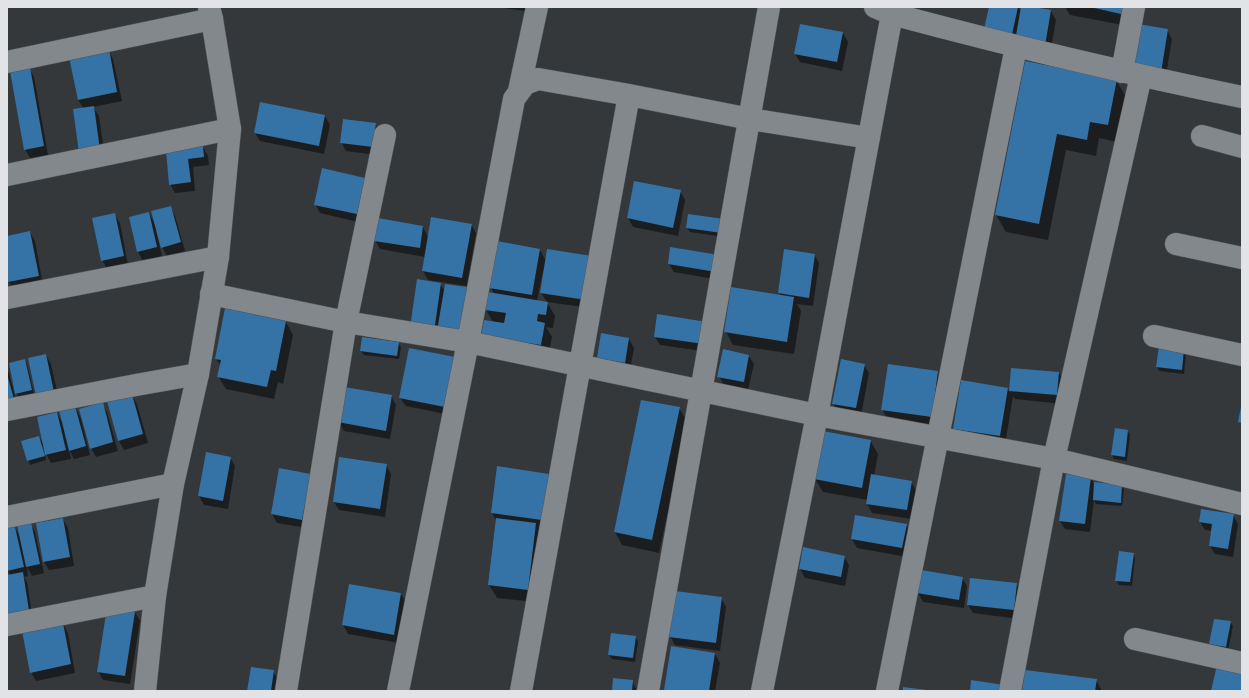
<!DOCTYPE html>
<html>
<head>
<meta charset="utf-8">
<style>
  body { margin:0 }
  #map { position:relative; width:1249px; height:698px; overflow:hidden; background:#34383b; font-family:Merriweather,serif }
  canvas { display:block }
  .frame { position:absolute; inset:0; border:8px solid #e1e3e6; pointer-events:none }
</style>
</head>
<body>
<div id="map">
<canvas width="1249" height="698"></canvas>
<div class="frame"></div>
</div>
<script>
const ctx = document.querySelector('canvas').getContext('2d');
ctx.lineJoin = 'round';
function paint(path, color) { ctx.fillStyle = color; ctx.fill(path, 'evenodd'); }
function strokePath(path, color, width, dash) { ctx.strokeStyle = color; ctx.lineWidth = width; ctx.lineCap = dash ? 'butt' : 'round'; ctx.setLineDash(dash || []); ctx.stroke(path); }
paint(new Path2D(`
  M495 7H527L526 11Z
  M990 7H1018L1021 12 1022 7 1051 11 1056 20 1050 54 989 42Z
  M1065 7H1132L1128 26 1070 15Z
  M1167 30 1172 39 1165 81 1131 67Z
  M843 33 848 42 842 71 800 62 795 54Z
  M108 50 113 59 122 101 93 107 99 116 105 158 84 109 78 100Z
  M1026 62 1116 80 1126 97 1117 142 1099 138 1096 156 1066 150 1048 240 1006 232 996 215Z
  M29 68 34 77 48 155 30 158 25 149Z
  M325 116 330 125 324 154 260 141 255 133Z
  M375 124 381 133 377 155 346 151 341 142Z
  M203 147 208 156 209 165 193 167 195 191 175 193 170 184 167 151Z
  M364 179 362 223 320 213 315 204Z
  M680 191 685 200 678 236 633 227 628 218Z
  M170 207 175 216 185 251 167 256 162 247 158 231H156L162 256 143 261 138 252 130 217 149 213 155 224Z
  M114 214 120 223 128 265 107 269 102 260Z
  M724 220V237L690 232 687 228Z
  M471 224 476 233 467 286 428 280 423 271 425 257 380 249 375 240 423 227 428 237Z
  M30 232 35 241 43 285 14 291 9 282 7 269V237Z
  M540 250 546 261 591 308 547 302 555 316 553 328 546 327 552 337 548 358 489 349 493 322 486 310 494 294 491 287ZM543 271H544L541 293 547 302 537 301Z
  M814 254 819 263 813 306 797 304 801 311 794 354 733 345 726 332 781 296 779 293Z
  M718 256 720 280 674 272 669 264Z
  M440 284 445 291 466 288 471 297 464 343 416 336Z
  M286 322 293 335 283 384 278 382 274 399 226 389 218 376 221 366 216 359Z
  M707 323 709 352 660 345 655 337Z
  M629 339 634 348 630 371 598 358Z
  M398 343 401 347 399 359 364 355 361 351Z
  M410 349 450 415 406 406 400 398Z
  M1184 350 1186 354 1184 374 1159 371 1157 367Z
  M46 355 51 364 59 400 42 404Z
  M749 356 754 364 748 390 724 385 719 376Z
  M25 360 27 364 34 394 19 398 15 391Z
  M864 365 869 373 861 416 838 412 833 403Z
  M7 369 9 373 18 408 7 411Z
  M1012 369 1059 373 1064 382 1062 404 1015 399 1013 396 1005 445 960 437 955 429 1008 389 1010 392Z
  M937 372 942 381 936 425 887 418 882 409Z
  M132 395 137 404 148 443 124 450 119 441 108 402Z
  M391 396 396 405 390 439 344 431 339 422Z
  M102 403 107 412 118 451 96 457 91 448Z
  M75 407 80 416 90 455 74 459 69 450 71 459 51 463 45 452 46 460 30 465 22 441 39 437 44 445 57 413 62 422Z
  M679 408 687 421 659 553 622 545 615 532Z
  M1128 431 1130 435 1127 461 1114 459 1112 455Z
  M870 440 878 454 874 476 911 482 916 490 912 519 872 513 867 504 868 500 823 492 815 479Z
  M230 457 235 466 228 509 204 505 199 496Z
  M386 465 391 474 385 517 339 510 334 502Z
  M310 475 307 528 277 523 272 514Z
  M548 475 556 488 535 602 497 598 489 585 497 522 492 513Z
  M1091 478 1095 486H1122L1124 490 1122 506 1096 504 1094 500 1090 532 1065 529 1060 521Z
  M1233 515 1238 524 1233 557 1215 554 1210 546 1212 531 1205 530 1200 522Z
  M856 516 906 525 911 533 907 557 857 548 852 539Z
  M63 519 68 528 74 566 49 570 44 562Z
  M30 523 35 532 44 573 32 576 27 567 28 576 24 577 27 582 34 626 7 631V569L8 576 11 575 7 569V529L15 528 20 537Z
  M1133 554 1135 558 1132 586 1119 585 1116 580Z
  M844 556 849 565 845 586 805 578 800 569Z
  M922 571 962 578 967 586 964 608 923 602 918 593Z
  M1016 584 1021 593 1019 619 973 613 968 605Z
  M401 594 406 602 399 643 348 634 343 625Z
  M721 598 726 607 720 651 675 645 670 636Z
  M135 612 140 621 130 684 103 680 98 671Z
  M1230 622 1233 626 1228 651 1213 648 1210 644Z
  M63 624 68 633 75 673 36 681 31 672Z
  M635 637 638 641 635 662 612 659 609 655Z
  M671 647 715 654 720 663 715 691H665Z
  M273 671 278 680 277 691H248Z
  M1096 680 1101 689V691H1023Z
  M632 681 637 691H613Z`), '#0007');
paint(new Path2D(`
  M989 7H1018L1011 39 983 33Z
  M1021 7H1033L1051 10 1045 46 1015 41Z
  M1090 7H1123L1121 14Z
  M800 24 843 32 837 62 794 54Z
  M1138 24 1168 29 1161 73 1130 67Z
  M109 49 117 92 78 100 69 57Z
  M1025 61 1117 79 1108 125 1090 122 1087 140 1057 134 1039 224 995 215Z
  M30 67 44 146 24 150 10 71Z
  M260 102 325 115 319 146 254 133Z
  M94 106 100 150 79 153 73 109Z
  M343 119 376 123 373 147 340 143Z
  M203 146 204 157 188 159 191 182 169 185 166 150Z
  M322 168 365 178 357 214 314 205Z
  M634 181 681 190 673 228 627 218Z
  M171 206 181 242 161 248 151 211Z
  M149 212 157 247 137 252 129 217Z
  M115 213 124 256 101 261 92 218Z
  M688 214 724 219 722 233 686 228Z
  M431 217 472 224 462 278 422 271Z
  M378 218 423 226 420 248 374 241Z
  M30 231 39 276 8 282 7 275V236Z
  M497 241 540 249 532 295 489 288Z
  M670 247 719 255 716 272 668 264Z
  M547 249 592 256 586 300 540 293Z
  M784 249 815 254 809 298 778 293Z
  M417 279 441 283 434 332 410 328Z
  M445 284 467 287 459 335 437 331Z
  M731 287 794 297 787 342 724 332Z
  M488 292 548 302 546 315 538 314 537 321 545 323 541 345 481 336 484 320 504 323 506 313 485 310Z
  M225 308 286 321 276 371 271 370 267 387 217 377 221 360 215 359Z
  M657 314 707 322 704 344 654 337Z
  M601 333 629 338 625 363 597 358Z
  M362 337 399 342 397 356 360 351Z
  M1159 346 1184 349 1182 370 1156 367Z
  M409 348 455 357 445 407 399 398Z
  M723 349 749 355 744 382 717 377Z
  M46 354 54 392 36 396 28 358Z
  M25 359 32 390 15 394 9 363Z
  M841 359 865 364 856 408 832 404Z
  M888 364 938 371 932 417 881 410Z
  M1011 368 1059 372 1057 395 1009 391Z
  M7 374 14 399 7 401Z
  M961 380 1008 388 1000 436 953 429Z
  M344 387 392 395 386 431 338 422Z
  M132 394 143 434 118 441 107 401Z
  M641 400 680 407 652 540 614 532Z
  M103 402 113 442 90 449 79 409Z
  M75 406 86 446 69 451 59 410Z
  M1241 407H1242V423L1238 422Z
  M57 412 66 450 45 455 37 417Z
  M1115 428 1128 430 1125 457 1111 455Z
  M823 431 871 440 862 488 814 479Z
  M39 436 45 456 27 461 21 441Z
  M206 452 231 457 223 501 198 496Z
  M339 457 387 464 380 509 333 502Z
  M497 466 549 474 542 520 491 513Z
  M279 468 311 474 302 520 271 514Z
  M871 474 912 481 907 510 866 504Z
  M1066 474 1091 477 1085 524 1059 521Z
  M1094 482 1122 485 1121 503 1093 500Z
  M1201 509 1234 514 1228 549 1209 546 1212 524 1199 522Z
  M855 515 907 524 902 548 851 539Z
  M63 518 70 557 43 562 36 523Z
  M496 518 536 523 528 590 488 585Z
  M31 522 40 564 26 567 17 525Z
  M15 527 24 567 7 571V528Z
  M803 547 845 556 841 577 799 569Z
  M1119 551 1134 553 1130 582 1115 581Z
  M921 570 963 577 959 600 917 593Z
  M23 572 30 617 7 621V575Z
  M970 578 1017 583 1014 610 967 605Z
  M349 584 401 593 394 635 342 625Z
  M675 591 722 597 716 643 669 637Z
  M107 607 135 612 125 676 97 672Z
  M1214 619 1231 621 1226 647 1209 644Z
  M63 623 71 664 30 673 22 631Z
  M611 633 636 636 633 658 608 655Z
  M671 646 715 653 709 691 664 690Z
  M1217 665 1242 672V691H1211Z
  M251 667 274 670 271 691H247Z
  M1025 670 1097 679 1095 691H1022Z
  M613 678 633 680 632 691H612Z
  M971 680 1004 685 1003 691H970Z
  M903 687 927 690V691H903Z`), '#3572a6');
const street = new Path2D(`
  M892 14C1008 45 1124 73 1242 97
  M7 62 212 19
  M1122 72 1134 7
  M519 91 537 7
  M1202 136 1242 147
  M7 175 230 129
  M1176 244 1242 258
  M211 294 346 322 468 342 817 415 1054 459 1242 504
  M7 298 218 257
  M1154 336 1242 355
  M7 410 136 385 198 374
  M7 517 173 484
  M7 625 155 596
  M1135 639 1242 663
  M286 691 346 322 385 135
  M398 691 468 342 514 99 525 84 538 79 629 95 750 119 869 138
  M521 691 629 95
  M648 691 769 7
  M762 691 817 415 892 14 875 7
  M887 691 1016 47
  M1010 691 1054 459 1141 76`);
const secondary = new Path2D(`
  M145 691 155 596 173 484 198 374 218 257 230 129 212 19 209 7`);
strokePath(street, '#525659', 23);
strokePath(secondary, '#525659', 23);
strokePath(street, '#83888c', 22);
strokePath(secondary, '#83888c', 22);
</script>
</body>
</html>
